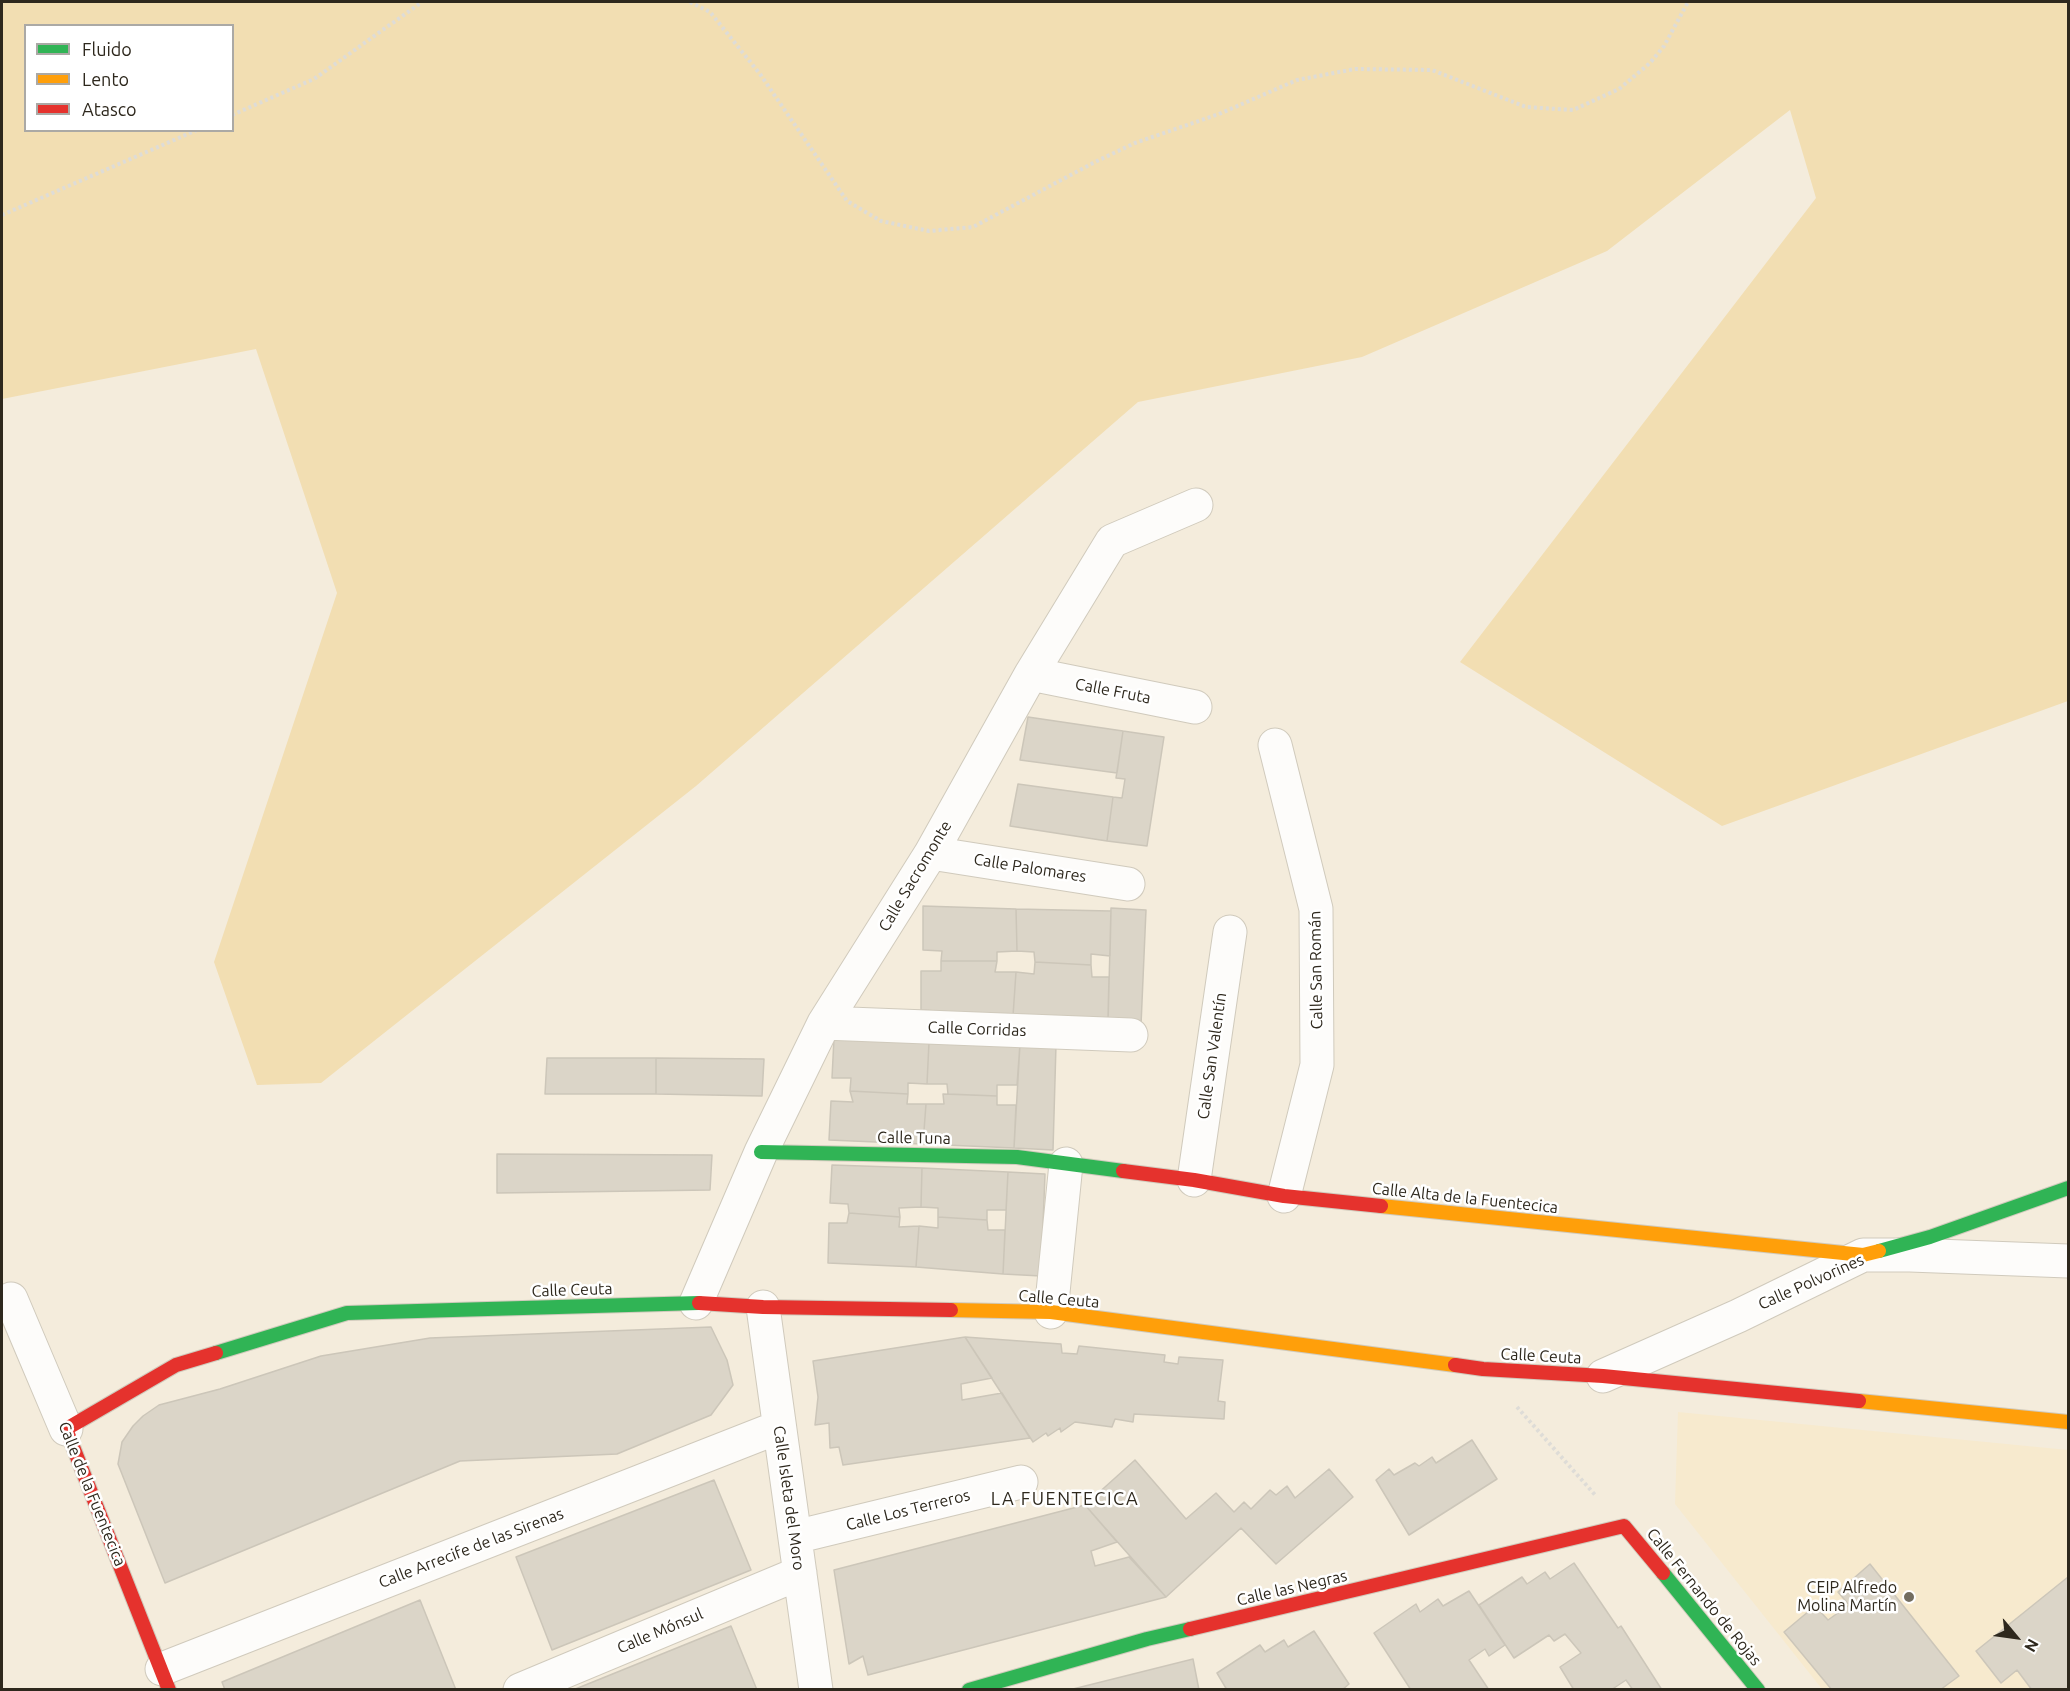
<!DOCTYPE html>
<html>
<head>
<meta charset="utf-8">
<style>
  body { margin:0 }
  #map { position:relative; width:2070px; height:1691px; overflow:hidden; background:#f4ecdc; font-family:Ubuntu,sans-serif }
  canvas { display:block }
  .frame { position:absolute; inset:0; border:3px solid #2e281d; pointer-events:none }
  .legend { position:absolute; left:24px; top:24px; width:210px; height:108px; box-sizing:border-box; background:#fff; border:2px solid #aba9a5; margin:0; padding:8px 10px; list-style:none; font-size:18px; color:#2e281d }
  .legend li { display:flex; align-items:center; gap:12px; height:30px }
  .legend b { width:30px; border:2px solid #aba9a5 }
  .north { position:absolute; left:1986px; top:1607px; width:60px; height:60px; -webkit-text-stroke:4px #fff; paint-order:stroke; rotate:119deg; font-size:16px; font-weight:700; line-height:24px; text-align:center; color:#2e281d }
  .north::after { content:''; display:block; margin:auto; width:21px; height:27px; background:#2e281d; clip-path:polygon(50% 0,100% 100%,50% 72%,0 100%) }
</style>
</head>
<body>
<div id="map">
<canvas width="2070" height="1691"></canvas>
<div class="frame"></div>
<ul class="legend">
<li><b style="height:8px;background:#30b455"></b>Fluido</li>
<li><b style="height:8px;background:#ff9f0a"></b>Lento</li>
<li><b style="height:8px;background:#e5322d"></b>Atasco</li>
</ul>
<div class="north">N</div>
</div>
<script>
const ctx = document.querySelector('canvas').getContext('2d');
ctx.lineJoin = 'round';
function paint(path, color) { ctx.fillStyle = color; ctx.fill(path, 'evenodd'); }
function strokePath(path, color, width, dash) { ctx.strokeStyle = color; ctx.lineWidth = width; ctx.lineCap = dash ? 'butt' : 'round'; ctx.setLineDash(dash || []); ctx.stroke(path); }
function write(font, color, halo, rows, align = 'center') {
  ctx.font = font + ' Ubuntu,sans-serif'; ctx.lineWidth = 5; ctx.setLineDash([]); ctx.textBaseline = 'middle'; ctx.strokeStyle = halo; ctx.fillStyle = color; for (const [text, x, y, turn = 0] of rows) {
    ctx.save(); ctx.translate(x, y); ctx.rotate((+turn || 0) * Math.PI / 180); ctx.textAlign = isNaN(turn) ? turn : align; if (halo) ctx.strokeText(text, 0, 0); ctx.fillText(text, 0, 0); ctx.restore();
  }
}
paint(new Path2D(`
  M1678 1412 2068 1450V1689H1822L1675 1504Z`), '#f7eace');
paint(new Path2D(`
  M2 2H2068V701L1722 826 1460 662 1816 198 1790 110 1607 251 1362 357 1138 402 696 786 321 1083 257 1085 214 962 337 593 256 349 2 399ZM26 26H232V130H26Z`), '#f2deb2');
const building = new Path2D(`
  M1028 717 1123 731 1117 773 1020 760Z
  M1123 731 1164 737 1147 846 1107 841 1113 797 1122 798 1125 779 1116 778Z
  M1018 784 1113 797 1107 841 1010 826Z
  M923 906 1016 909 1017 951 997 952V961H941L942 951 923 950Z
  M1111 908 1146 910 1141 1025 1108 1023Z
  M1016 909 1111 911 1110 956 1091 954V965L1035 962 1034 952 1017 951Z
  M941 961H997L995 972H1016L1013 1016 921 1010V971H941Z
  M1035 962 1091 965 1092 977H1109L1108 1018 1013 1016 1016 972 1034 974Z
  M834 1038 929 1042 927 1084 908 1083V1094L850 1091 851 1078H832Z
  M929 1042 1020 1044 1017 1085H997V1096L948 1094 947 1084H927Z
  M1020 1044 1056 1045 1053 1150 1014 1148Z
  M547 1058H656V1094H545Z
  M656 1058 764 1059 762 1096 656 1094Z
  M850 1091 908 1094 907 1104H926L923 1144 829 1140 831 1101 853 1102Z
  M943 1094 997 1096V1105H1016L1014 1148 923 1144 926 1104H944Z
  M497 1154 712 1155 710 1190 497 1193Z
  M832 1165 922 1168 921 1207 899 1208 900 1217 849 1213 848 1204 830 1203Z
  M922 1168 1008 1172 1006 1210H987V1220L938 1217V1208L921 1207Z
  M1008 1172 1045 1174 1041 1276 1003 1274Z
  M849 1213 900 1217 899 1227 919 1226 916 1267 828 1263 829 1223H847Z
  M938 1217 987 1220 988 1230H1005L1003 1274 916 1267 919 1226 938 1228Z
  M711 1327 727 1360 733 1385 711 1415 617 1454 460 1461 165 1583 118 1464 122 1442 133 1426 143 1416 159 1405 220 1389 321 1356 430 1338Z
  M965 1337 992 1378 961 1384 962 1400 1002 1393 1030 1438 843 1465 839 1447 830 1448 829 1423 815 1425 818 1397 813 1361Z
  M965 1337 1061 1344 1062 1353 1077 1354 1079 1346 1165 1355 1164 1362 1178 1364 1179 1357 1223 1360 1218 1401 1225 1402 1224 1419 1134 1414 1133 1422 1115 1419 1112 1427 1075 1422 1061 1432 1060 1428 1048 1436 1046 1433 1033 1442Z
  M1472 1440 1497 1479 1409 1535 1376 1480 1389 1469 1394 1475 1415 1463 1419 1466 1432 1457 1436 1463Z
  M1135 1460 1186 1519 1216 1493 1234 1512 1244 1502 1251 1509 1270 1490 1276 1495 1287 1486 1295 1498 1329 1469 1353 1497 1276 1564 1241 1528 1166 1597 1085 1505Z
  M714 1480 751 1570 552 1650 516 1557Z
  M1085 1505 1117 1542 1091 1551 1095 1566 1129 1557 1166 1597 868 1675 863 1656 849 1664 834 1570Z
  M1574 1563 1618 1628 1621 1626 1662 1690H1633L1626 1680 1611 1690H1574L1560 1667 1581 1653 1565 1634 1554 1641 1549 1635 1514 1658 1479 1605 1522 1577 1527 1584 1545 1572 1550 1579Z
  M1870 1564 1959 1676 1940 1690H1832L1784 1632 1815 1606 1828 1620 1849 1605 1838 1592Z
  M2068 1577V1690H2032L2017 1670 2001 1683 1976 1651Z
  M1469 1591 1505 1645 1489 1656 1485 1649 1469 1660 1489 1690H1411L1374 1633 1416 1604 1420 1612 1438 1599 1443 1606Z
  M420 1600 456 1690H225L222 1682Z
  M731 1626 757 1690H573Z
  M1314 1631 1349 1684 1342 1690H1227L1217 1673 1260 1645 1265 1652 1284 1640 1288 1647Z
  M1193 1659 1199 1690H1073V1689Z`);
paint(building, '#dbd5c8');
strokePath(building, '#ccc6b9', 1.5);
const street = new Path2D(`
  M1031 674 1195 707
  M1275 745 1316 909 1317 1065 1284 1196
  M931 853 1128 884
  M824 1023 1131 1035
  M1194 1180 1230 932
  M11 1299 66 1429
  M696 1303 761 1152 824 1023 931 853 1031 674 1112 541 1196 505
  M763 1307 816 1690
  M1051 1312 1066 1164
  M1603 1376 1738 1316 1863 1255H1910L2068 1261
  M795 1537 1021 1482
  M162 1669 779 1427
  M520 1690 800 1573`);
const fast = new Path2D(`
  M761 1152 1017 1157 1123 1171
  M1879 1251 1930 1237 2068 1188
  M216 1353 347 1313 699 1303
  M1663 1573 1758 1690
  M969 1690 1147 1639 1190 1629`);
const slow = new Path2D(`
  M1381 1206 1863 1255 1879 1251
  M951 1310 1051 1312 1455 1365
  M1859 1401 2068 1422`);
const jam = new Path2D(`
  M1123 1171 1194 1180 1284 1196 1381 1206
  M699 1303 763 1307 951 1310
  M1455 1365 1483 1369 1603 1376 1859 1401
  M1190 1629 1624 1526 1663 1573
  M169 1690 66 1429 176 1365 216 1353`);
strokePath(street, '#d0cabc', 35);
strokePath(fast, '#d0cabc', 16);
strokePath(slow, '#d0cabc', 16);
strokePath(jam, '#d0cabc', 16);
strokePath(new Path2D(`
  M690 2 710 12 760 74 847 201 881 221 929 231 973 227 1095 162 1135 143 1219 114 1297 80 1355 69 1432 70 1526 107 1573 110 1619 89 1650 63 1664 46 1688 2
  M232 115 314 79 422 2
  M2 215 197 130
  M1517 1407 1596 1496`), '#dedcd7', 4, [3, 3]);
strokePath(street, '#fdfcfa', 33);
strokePath(fast, '#30b455', 14);
strokePath(slow, '#ff9f0a', 14);
strokePath(jam, '#e5322d', 14);
for (const [x, y, r, color] of [
  [1909,1597,6,"#736d60"]
]) { const dot = new Path2D(); dot.arc(x, y, r, 0, 2 * Math.PI); ctx.fillStyle = color; ctx.fill(dot); strokePath(dot, '#fff', 2); }
write('16px', '#2e281d', '#fff', [
  ["Calle Fruta",1113,691,11],
  ["Calle Palomares",1030,868,9],
  ["Calle Sacromonte",915,876,-59],
  ["Calle San Román",1316,970,-91],
  ["Calle Corridas",977,1029,2],
  ["Calle San Valentín",1212,1056,-82],
  ["Calle Tuna",914,1138,1],
  ["Calle Alta de la Fuentecica",1465,1198,6],
  ["Calle Polvorines",1811,1282,-24],
  ["Calle Ceuta",572,1290,-2],
  ["Calle Ceuta",1059,1299,5],
  ["Calle Ceuta",1541,1356,3],
  ["Calle de la Fuentecica",92,1494,68],
  ["Calle Isleta del Moro",789,1498,82],
  ["Calle Los Terreros",908,1510,-14],
  ["Calle Arrecife de las Sirenas",471,1548,-21],
  ["Calle las Negras",1292,1588,-13],
  ["Calle Fernando de Rojas",1704,1597,51],
  ["Calle Mónsul",660,1631,-23]
]);
write('16px', '#2e281d', '#fff', [
  ["CEIP Alfredo",1897,1588],
  ["Molina Martín",1897,1606]
], 'right');
ctx.letterSpacing = '1.5px';
write('18px', '#2e281d', '#fff', [
  ["LA FUENTECICA",1065,1499]
]);
ctx.letterSpacing = '0px';
</script>
</body>
</html>
